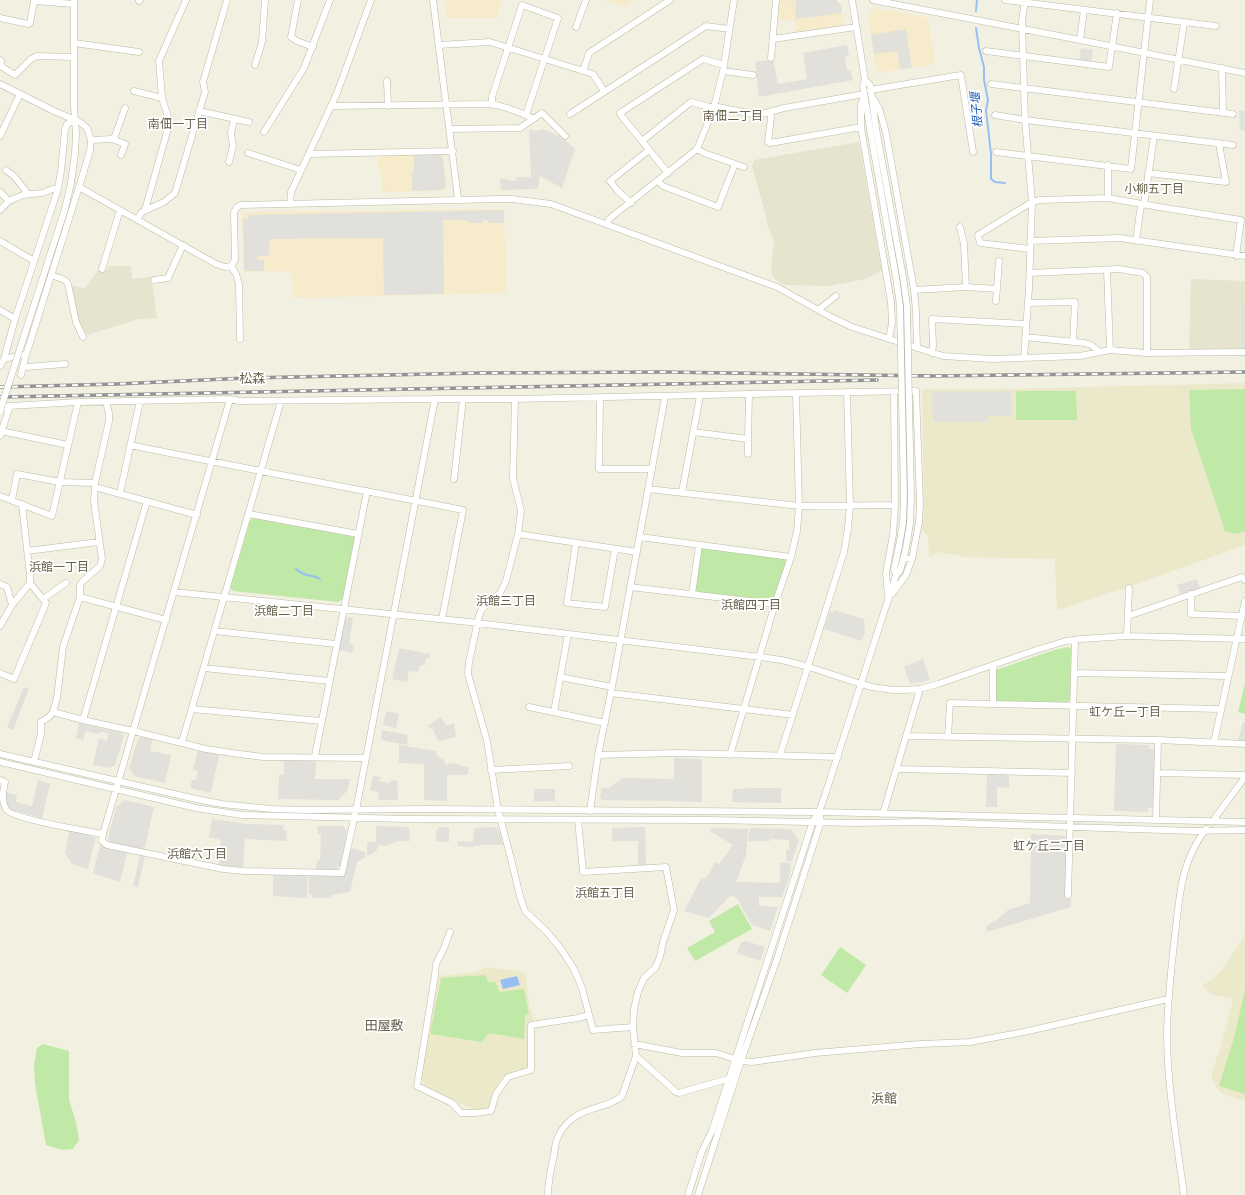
<!DOCTYPE html>
<html>
<head>
<meta charset="utf-8">
<style>
  body { margin:0 }
  canvas { display:block; background:#f2f0e1 }
</style>
</head>
<body>
<canvas width="1245" height="1195"></canvas>
<script>
const ctx = document.querySelector('canvas').getContext('2d');
ctx.lineJoin = 'round';
function paint(path, color) { ctx.fillStyle = color; ctx.fill(path, 'evenodd'); }
function strokePath(path, color, width, dash) { ctx.strokeStyle = color; ctx.lineWidth = width; ctx.lineCap = dash ? 'butt' : 'round'; ctx.setLineDash(dash || []); ctx.stroke(path); }
function write(font, color, halo, rows, align = 'center') {
  ctx.font = font + ' "Source Sans 3","Noto Sans JP",sans-serif'; ctx.lineWidth = 3.5; ctx.setLineDash([]); ctx.textBaseline = 'middle'; ctx.strokeStyle = halo; ctx.fillStyle = color; for (const [text, x, y, turn = 0] of rows) {
    ctx.save(); ctx.translate(x, y); ctx.rotate((+turn || 0) * Math.PI / 180); ctx.textAlign = isNaN(turn) ? turn : align; if (halo) ctx.strokeText(text, 0, 0); ctx.fillText(text, 0, 0); ctx.restore();
  }
}
paint(new Path2D(`
  M859 142 882 271 866 279 829 286 784 285 781 284 775 279 772 275 771 269 774 240 768 227 765 212 752 166 754 160Z
  M108 266H131L132 279 153 277 154 282H152L157 318 139 319 87 335 78 321 72 286 85 288 99 269 107 270Z
  M1191 279 1245 281V348L1189 350Z`), '#e6e3cf');
paint(new Path2D(`
  M444 0H501L497 18H447Z
  M604 0H633L624 8 621 5Z
  M779 0H836L841 5 844 26 795 33 796 21 778 20Z
  M874 8 928 18 935 64 877 73 868 16Z
  M441 154 443 156 447 186 443 191 381 192V170L378 169V156Z
  M504 209 506 293 293 298 292 271 244 272 242 214 244 212Z`), '#f6ebca');
paint(new Path2D(`
  M1245 383V545L1128 587 1057 610 1055 559 965 557 938 552 929 558 928 536 921 530 924 506 922 391 925 389H1015Z
  M1245 935V1101L1221 1093 1216 1087 1212 1078V1072L1221 1046 1233 999 1211 994 1202 986 1212 979 1223 969Z
  M486 967 524 972 526 976 529 1004 534 1020 527 1022 528 1068 514 1071 503 1077 495 1089 490 1108 473 1109 425 1087 421 1079 439 976 476 972Z`), '#ece8ca');
paint(new Path2D(`
  M1245 389V531L1235 534 1225 531 1191 429 1189 390Z
  M1016 391H1076L1077 420H1016Z
  M253 518 352 536 355 539 343 599 338 602 233 591 230 588 250 521Z
  M702 548 784 558 786 561 774 599 771 600 698 592 695 589 700 550Z
  M1068 647 1071 649 1070 700 1067 703 998 701 995 698 996 670 1054 650Z
  M1245 683V714L1238 712Z
  M738 904 752 929 695 961 687 948 715 932 709 921Z
  M840 947 866 965 847 993 821 975Z
  M485 975 489 983 495 981 499 992 524 989 529 1014 525 1015 524 1039 489 1033 482 1042 430 1034 441 978Z
  M1245 990V1094L1219 1086 1234 1038Z
  M43 1044 69 1051V1100L76 1122 79 1140 73 1149 62 1150 46 1145 35 1084 34 1065 37 1048Z`), '#c0e9a7');
paint(new Path2D(`
  M785 0H836L841 5 842 13 796 19H795L796 1Z
  M906 29 912 68 900 69 897 51 874 54 871 35Z
  M847 45 849 56 845 57 847 70H851L853 80 759 97 755 62 773 59 778 84 807 79 803 53Z
  M1081 48 1093 50 1091 62 1079 60Z
  M1239 110 1245 111V131L1240 130Z
  M529 129 536 131 542 129 553 133 565 140 575 149 562 188 540 176 538 189 501 190 500 178 514 181 516 180 517 177H531Z
  M414 155H441L442 156 446 186 443 190 412 191V171L414 170Z
  M504 210V223H488V220H483V223H468L467 220H443L444 294 384 295 383 238 271 239 269 243V256H257V260H264V271H244L243 219H248V215Z
  M1241 305H1245V349H1242Z
  M1011 391 1012 416H988V422H933L932 392Z
  M1197 579 1200 588 1180 594 1177 585Z
  M834 610 864 619 865 631 862 641 824 629 829 612 833 613Z
  M349 617 353 618 349 644 354 645 352 653 339 650 345 620Z
  M399 648 430 654 429 659 426 658 424 665H420L418 672 409 671 407 682 392 679Z
  M923 659 930 680 910 684 904 667Z
  M24 687 29 689 13 730 7 727Z
  M386 711 399 714 396 728 383 725Z
  M441 717 446 726 454 723 456 737 438 741 433 730 427 726Z
  M1243 722 1245 723V741H1238Z
  M79 723 122 733 124 736 115 765 110 768 93 765 99 738 107 741 108 734 100 731 99 734 86 731 83 740 76 738Z
  M382 730 408 735 407 745 381 740Z
  M142 737 153 739 150 751 171 755 165 783 134 776 129 768 138 739Z
  M1116 744 1149 745V749H1155L1153 808H1148V812L1114 811Z
  M399 745 436 751 438 757 443 759 446 765 453 763 469 768 467 775H447V801L424 800V764L399 763Z
  M198 750 219 755 211 793 190 788 192 780H196L198 771 193 770Z
  M674 758 702 759V802L673 801 602 800 600 797 602 788H609L615 783 618 782 622 778 674 779Z
  M284 760H316L315 779H350L347 791 338 800 278 799 279 775H284Z
  M987 774 1009 775V788L997 787V807H986Z
  M373 776 380 777 379 781 390 783 391 780 397 781 398 800H379L378 792 370 790Z
  M38 780 50 784 42 818 11 810 8 807 5 794 6 792 17 795 16 802 32 806Z
  M745 788H781V803L732 802 733 789H744Z
  M534 789H555V801H534Z
  M125 800 154 807 144 850 111 843 108 839 116 807Z
  M212 819 247 824 284 825 283 830H287L286 841 245 839 243 868 219 865 221 840 209 837Z
  M317 826H342L347 831 341 867 338 866 337 870 316 869 317 861 320 860 321 834H318Z
  M376 826 409 827 410 841H398L387 846 380 845 375 852 367 856V842H376Z
  M438 827H449V842L436 841V831H438Z
  M496 827 499 830 503 845H481L470 847 458 846 457 841 473 842 474 828Z
  M645 827 646 866H638V841H612V828Z
  M713 828 748 829 746 855 736 882 780 883V862L791 863 790 875 782 897H759V906L778 907 770 931 752 925 736 897 731 896V895L709 918 684 911 701 879 707 877 715 862 719 864 733 845 710 831Z
  M750 828 791 829 799 840 792 861H786V850H789V840L771 839V832L770 841H748Z
  M70 830 96 836 88 869 72 864 65 853Z
  M1031 834 1068 836 1065 899H1071V907L987 932 986 926 997 920 1008 910 1030 903Z
  M100 846 127 852 120 882 93 873Z
  M351 848 365 852V858L357 862 350 892 332 895 331 898H312V894H309L308 876 344 875Z
  M140 855 145 856 138 887 133 886Z
  M273 875 307 876V898L273 896Z
  M746 941 765 947 760 961 737 953 741 942Z`), '#e2e0db');
paint(new Path2D(`
  M517 976 520 985 503 989 500 980Z`), '#98bff4');
strokePath(new Path2D(`
  M976 11 977 0
  M976 28 979 48 984 67V80L988 100 986 110 991 154V179L995 182 1005 183
  M296 569C304 577 311 574 320 579`), '#98bff4', 2);
const minor = new Path2D(`
  M298 0 291 37 297 41 313 47
  M433 0 458 199
  M852 0 865 80 870 85 876 128
  M873 0 1080 40 1245 73
  M1005 0 1216 26
  M139 1 140 0
  M0 18 28 24 30 23 34 1 74 4
  M576 27 586 0
  M773 39 856 27
  M1080 40 1084 10
  M74 43 139 52
  M439 45 490 42 593 74 604 91
  M986 51 1109 67 1117 13
  M771 58 776 0
  M0 60 1 61 2 67 15 75 31 59 37 56 74 57
  M255 65 262 42 265 0
  M1222 68 1223 113
  M583 71 589 53 670 0
  M723 71 753 75
  M865 80 863 86 870 129
  M387 81 388 106
  M0 84 54 111 80 122 87 128 91 140 90 151 79 187 27 352 26 354 4 359
  M991 84 1233 114
  M1174 89 1184 23
  M870 90 961 75 973 152
  M134 91 162 98
  M871 95 879 108 886 133 914 290 916 311 917 348
  M864 96 861 105V127L891 302 892 323 889 339
  M492 105V97L522 5 558 18 526 115
  M331 106 489 104C500 105 524 113 533 119
  M199 111 249 122
  M770 112 771 118 768 142 770 143 861 127
  M570 114 706 26 729 29
  M995 115 1025 120 1233 145
  M450 129 520 128 542 113 565 136
  M264 132 304 68 330 0
  M0 136 20 94
  M114 139 125 108
  M91 140 112 139 125 144 121 155
  M642 141 691 102 709 107H718L758 115 784 108 864 94
  M697 149 704 153 744 167
  M996 152 1131 169 1150 0
  M248 153 301 170
  M309 154 453 151
  M229 162 233 146 231 133 234 119
  M6 170 15 177 28 194
  M668 173 620 114V113L703 59 724 65
  M1148 173 1226 182 1219 144
  M658 181 663 186 718 207 735 164
  M79 187 216 264 225 267 231 266 235 260 234 212 237 207 241 205 500 199H512L551 204 777 287 831 317 852 327 943 356 992 359 1080 356 1110 350 1147 353 1245 352
  M0 192 9 201 23 195 42 193 53 189H58
  M1108 198V165
  M631 203 617 190 610 181 649 150
  M290 204 291 192 337 93 371 0
  M1144 205 1154 136
  M0 210 9 201
  M145 210 169 125V120L162 98 159 61 186 0
  M137 219 142 212 164 202 175 193 205 92 203 82 227 0
  M607 224 609 219 696 150 698 147 714 107 723 71 734 0
  M960 227 964 244 966 287
  M0 241 34 261
  M1030 241 1120 238 1245 256
  M1136 241 1141 204
  M1029 249 980 243 978 235 1032 202 1040 200 1108 198 1159 207 1241 220 1236 256
  M231 266 236 274 239 284 240 339
  M102 269 120 210
  M1107 270 1110 350
  M1030 273 1119 269 1143 273 1147 277V353
  M51 275 65 280 68 284 76 322 83 337
  M154 280 168 278 183 245
  M914 290 966 287 997 289
  M996 301 999 261
  M35 302 65 209 71 183 75 153 76 134 74 106V0
  M1028 303 1075 302 1073 342
  M0 310 15 319
  M818 310 836 296
  M1025 337 1085 343 1091 345 1100 352
  M932 353 933 345 932 319 1026 324
  M1024 358 1029 288 1032 202 1025 120 1023 56 1022 21 1025 0
  M0 366 4 359 15 319 58 189 61 171 65 130 67 124 75 120
  M24 366 26 367 65 364
  M21 375 26 354
  M600 398 599 469H652
  M230 399 103 834 102 841 107 845 223 869 244 871 342 873 356 810 435 399
  M515 399 513 478 521 511 518 534 506 581 500 593 482 609 479 616 469 662 468 674 487 741 498 810 510 855 520 896 525 911 547 932 561 949 574 969 582 988 593 1030 633 1027 636 1056 622 1096C611 1106 595 1106 582 1113 572 1117 562 1127 558 1137 555 1142 555 1149 554 1155 551 1168 548 1181 548 1195
  M0 408 10 406 78 402 230 399 239 401 435 399H515L796 393 916 391 920 504 919 522 912 559 904 558
  M1 431 68 445
  M693 432 748 439 749 394
  M0 436 10 406
  M130 445C241 468 352 488 463 510L442 619
  M748 454V439
  M454 479 463 399
  M95 487 197 515
  M648 489 799 506 895 505 894 392
  M682 492 700 396
  M120 493 140 401
  M0 496 52 516 78 402
  M12 500 17 474 60 482 95 483
  M249 514 358 534
  M518 534 637 552
  M640 537 791 557
  M576 543 567 603 605 607 615 549
  M27 551 99 542
  M896 575 894 569 899 546
  M0 584 7 587 12 605
  M630 587 775 604
  M174 592 469 622 760 657 782 660 809 667 861 684 872 687 893 690H904L920 689 938 684 1036 650 1066 641 1081 639 1127 636 1245 639
  M692 594 699 545
  M892 594 906 575 912 559
  M1191 594V614L1242 616
  M888 595 886 573 893 535 895 505
  M80 597 166 620
  M43 599 66 583
  M1128 616 1242 577 1245 580
  M0 626 12 605 30 583V576L22 504
  M215 631 336 644
  M1127 636 1129 588
  M993 665V704L1221 709
  M204 668 329 681
  M0 673 14 679 46 603 30 583
  M1074 673 1228 676
  M560 677 612 687
  M611 693 793 715
  M529 707 605 723
  M192 709 321 721
  M53 712 83 720 133 731 206 749 232 753 263 757 365 758
  M554 712 568 634
  M83 720 147 501
  M906 736 1158 740 1245 744
  M948 737 950 703 993 704
  M182 742 281 401
  M1214 742 1245 601
  M0 754 196 799 222 804 271 809 305 810 429 809 819 812 1245 822
  M598 755 678 753 838 757
  M730 755 775 604 791 557 797 531 799 506 796 393
  M780 755 844 552 848 528 850 506 847 392
  M315 756 367 491
  M0 762 196 808 242 815 408 819 711 820 856 823 922 822 1193 831 1245 830
  M34 762 41 734V722L49 717 53 712 57 698 63 647 80 597V585L83 581 100 566 102 559 94 501 95 483 109 421V413L106 402
  M897 769 1072 773
  M491 770 569 766
  M1158 773 1245 775
  M0 780 5 782C3 791 1 801 6 809 11 819 88 831 103 834
  M590 811 598 755 612 687 665 397
  M883 814 920 689
  M578 820 583 872 666 867 674 910 663 942 660 957 655 968 644 978 638 992 634 1009 633 1027
  M1156 820 1158 740
  M1212 822 1245 777
  M1068 895 1075 640
  M450 932 444 948 436 964 435 975 417 1086 452 1103 461 1113H476L491 1111 496 1094 508 1077 531 1070V1025L578 1018 589 1015
  M634 1044 682 1053H716L741 1061 752 1062 815 1053 921 1044 970 1042 1024 1032 1168 999
  M636 1056 676 1092 679 1093 731 1078
  M688 1195 702 1151 712 1131 813 821 819 812 825 795 896 575 900 571 906 548
  M698 1195 741 1061 777 959 821 821 820 817
  M1184 1195C1177 1143 1168 1091 1167 1038 1167 1004 1171 970 1175 935 1180 895 1180 863 1206 829`);
strokePath(minor, '#bdb9a4', 7);
strokePath(minor, '#fff', 6);
const rail = new Path2D(`
  M0 387 117 384 247 378 478 373 663 372 932 376 1245 372
  M0 397 877 380`);
strokePath(rail, '#939393', 3.5);
strokePath(rail, '#fff', 2, [6]);
const minorBridge = new Path2D(`
  M876 128 903 277 907 306 911 497 910 523 906 548
  M870 129 896 277 900 306 904 496 903 523 899 546
  M0 411 35 302`);
strokePath(minorBridge, '#bdb9a4', 7, []);
strokePath(minorBridge, '#fff', 6);
write('italic 12px', '#2660b4', '#fff', [
  ["根子堰",978,110,-95]
]);
write('12px', '#676049', '#fff', [
  ["南佃二丁目",733,117],
  ["南佃一丁目",178,125],
  ["小柳五丁目",1154,190],
  ["浜館一丁目",59,568],
  ["浜館三丁目",506,602],
  ["浜館四丁目",751,606],
  ["浜館二丁目",284,612],
  ["虹ケ丘一丁目",1125,713],
  ["虹ケ丘二丁目",1049,847],
  ["浜館六丁目",197,855],
  ["浜館五丁目",605,894]
]);
write('13px', '#676049', '#fff', [
  ["松森",252,380],
  ["田屋敷",384,1027],
  ["浜館",884,1100]
]);
</script>
</body>
</html>
